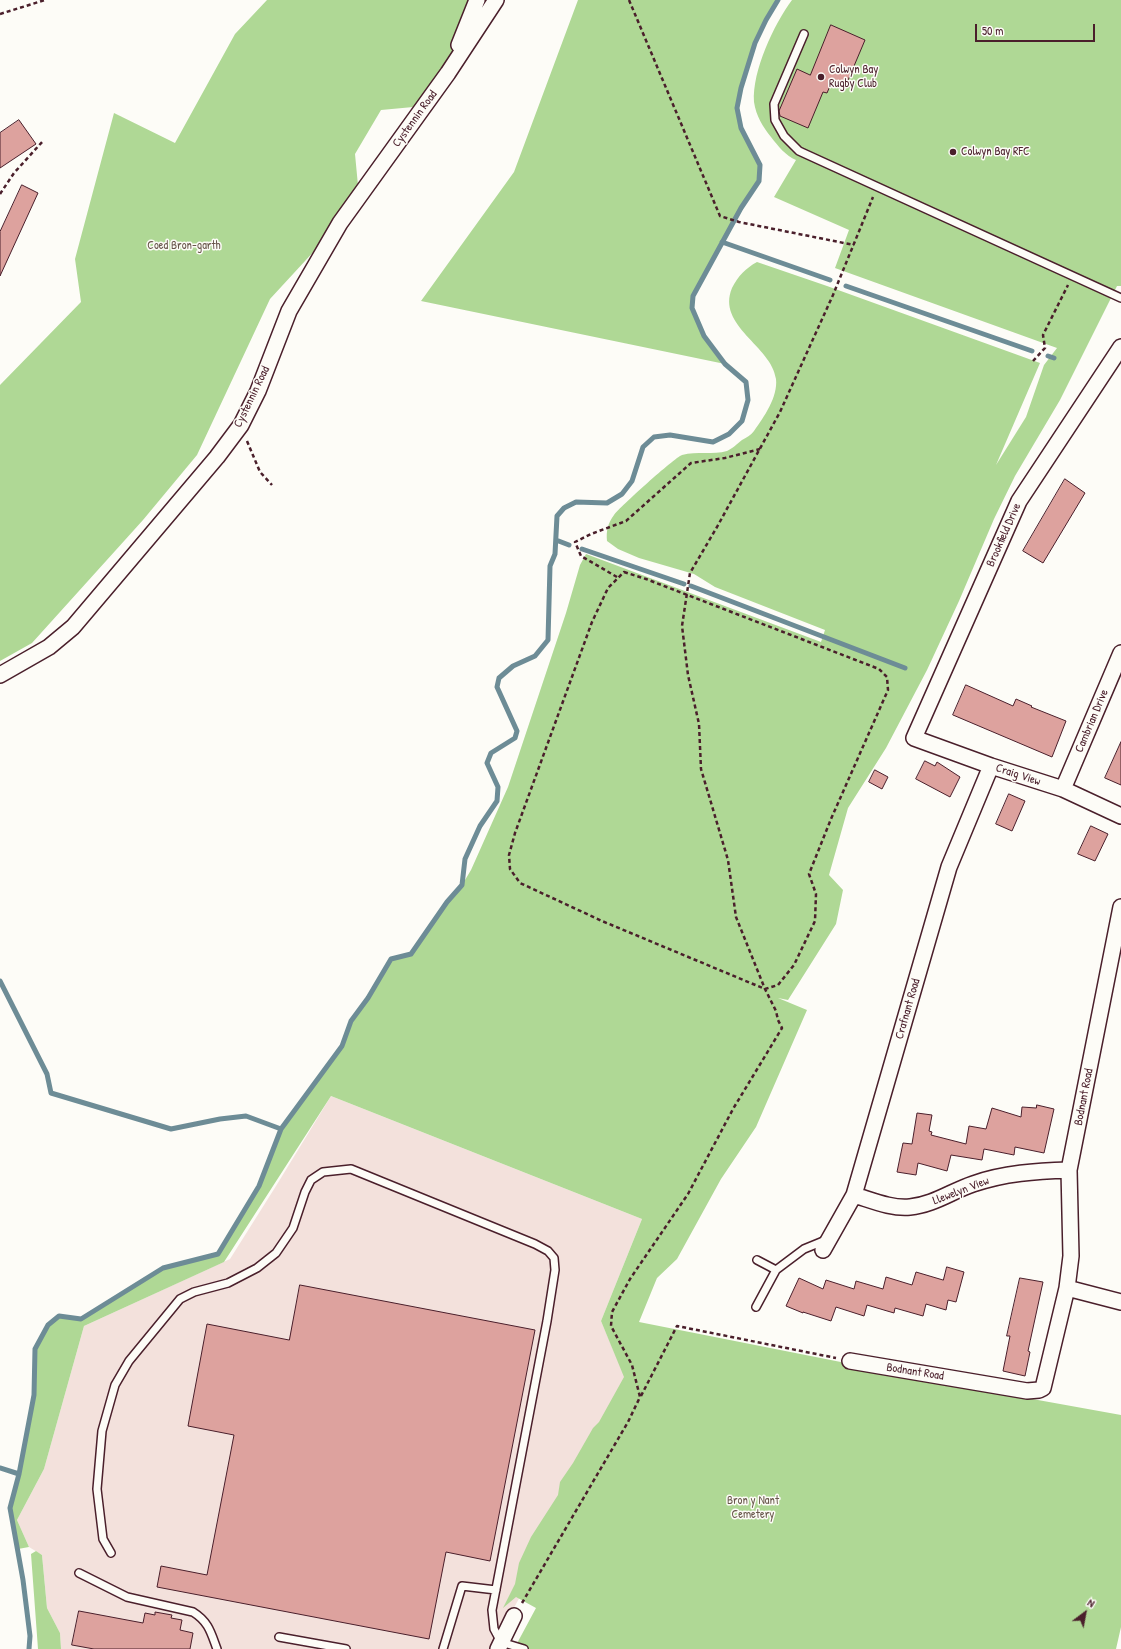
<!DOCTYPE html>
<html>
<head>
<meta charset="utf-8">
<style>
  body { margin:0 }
  #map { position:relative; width:1121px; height:1649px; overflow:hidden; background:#fdfcf7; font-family:"Patrick Hand",sans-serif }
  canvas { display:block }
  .north { position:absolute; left:1065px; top:1593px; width:40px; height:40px; -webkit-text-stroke:3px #fdfcf7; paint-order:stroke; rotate:32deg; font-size:11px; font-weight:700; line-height:16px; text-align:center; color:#4a1f2b }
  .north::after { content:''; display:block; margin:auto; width:14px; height:18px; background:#4a1f2b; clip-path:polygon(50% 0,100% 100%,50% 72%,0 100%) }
  .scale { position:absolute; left:975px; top:24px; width:120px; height:18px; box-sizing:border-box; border:2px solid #4a1f2b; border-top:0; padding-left:5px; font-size:12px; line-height:14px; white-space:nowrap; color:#4a1f2b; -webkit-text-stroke:3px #fdfcf7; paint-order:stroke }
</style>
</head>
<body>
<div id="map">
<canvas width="1121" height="1649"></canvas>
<div class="north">N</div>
<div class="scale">50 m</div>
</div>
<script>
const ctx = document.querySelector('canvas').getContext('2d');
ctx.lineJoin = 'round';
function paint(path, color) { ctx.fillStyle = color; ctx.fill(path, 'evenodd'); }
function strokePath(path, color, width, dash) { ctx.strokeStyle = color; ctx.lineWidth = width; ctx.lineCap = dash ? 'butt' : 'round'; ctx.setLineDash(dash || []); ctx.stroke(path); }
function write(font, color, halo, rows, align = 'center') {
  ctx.font = font + ' "Patrick Hand",sans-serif'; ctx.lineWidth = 3; ctx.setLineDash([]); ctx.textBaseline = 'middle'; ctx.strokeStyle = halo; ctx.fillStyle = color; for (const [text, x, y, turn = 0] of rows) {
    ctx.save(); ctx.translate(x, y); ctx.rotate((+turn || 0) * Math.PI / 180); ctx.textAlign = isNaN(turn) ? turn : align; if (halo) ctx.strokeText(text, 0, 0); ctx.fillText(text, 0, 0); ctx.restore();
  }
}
paint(new Path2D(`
  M331 1096 642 1219 601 1321 629 1387 521 1595 491 1649H61L60 1633 47 1608 42 1555 29 1547 17 1520 44 1469 84 1326 230 1259 276 1186Z`), '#f3e1dc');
paint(new Path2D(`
  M267 0H475L448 73 424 106 381 110 355 154 359 196 340 223 270 299 197 455 143 520 32 643 0 661V385L81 302 75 259 114 113 175 143 235 34Z
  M578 0H778L766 20 755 43 741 88 737 108 741 128 760 165 759 181 741 208 693 296 692 309 704 336 725 364 421 301 514 172Z
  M792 0H1121V286H1117L1060 400 1015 476 994 519 959 601 927 670 886 748 848 808 829 875 843 890 836 924 788 1000 778 998 807 1010 756 1127 721 1179 677 1259 657 1278 639 1322 977 1389 1121 1415V1627L1116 1649H514L536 1608 516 1597 503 1608 515 1584 519 1563 531 1537 558 1495 560 1482 573 1463 593 1428 599 1422 624 1377 601 1321 642 1219 331 1096 224 1262 84 1326 44 1469 17 1520 29 1547 18 1549 10 1508 34 1395 35 1352 48 1325 59 1316 81 1319 163 1268 218 1254 259 1186 281 1129 342 1046 351 1021 368 998 391 959 411 954 450 899 462 885 471 870 508 787 566 613 580 565 586 554 821 642 825 630 715 587 694 574 639 558 618 549 607 541C606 531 608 523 614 515 620 507 674 458 682 455 697 451 713 455 727 451 732 449 738 443 742 440 747 437 751 435 754 431 764 417 778 397 776 379 772 346 716 326 732 288 738 276 746 268 757 262L827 286 1040 363 996 465 1026 417 1044 365 1057 348 835 268 849 230 774 197 796 160C786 156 778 146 771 137 763 127 756 116 754 102 752 71 774 24 792 0Z
  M36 1551 42 1555 47 1608 60 1633 61 1649H38L31 1554Z`), '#afd895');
strokePath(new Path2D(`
  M722 242 830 280
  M846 286 1032 351
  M1048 356 1054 358
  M556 540 569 545
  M582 549 684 584
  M691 586 905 668
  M0 981 47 1074 51 1093 171 1129 220 1119 246 1116 281 1129
  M0 1468 19 1474
  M29 1649 30 1636 23 1580 10 1508 19 1474 34 1395 35 1349 48 1325 59 1316 81 1319 163 1268 218 1254 259 1186 281 1129 342 1046 351 1021 368 998 391 959 411 954 447 902 462 885 465 859 480 826 497 801 498 787 487 763 491 753 515 738 517 731 497 687 499 678 513 666 535 656 548 640 550 566 555 554 557 516 564 508 576 502 607 503 622 494 632 481 643 447 654 437 670 435 713 442 729 434 742 421 748 400 746 382 725 364 704 336 692 308 693 296 741 208 759 181 760 165 741 128 737 108 741 88 755 43 766 20 778 0`), '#6d8c96', 5);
const building = new Path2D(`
  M831 25 865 40 846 85 833 79 827 93 823 92 808 128 780 116 779 111 797 69 810 75Z
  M19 120 36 144 0 168V133Z
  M22 185 38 193 0 276V232Z
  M1065 479 1085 493 1043 563 1023 551Z
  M966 685 1013 706 1016 699 1032 706 1031 707 1066 721 1052 757 953 715Z
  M1121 742V785L1105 778Z
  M925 761 935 766 937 762 960 777 950 797 916 779Z
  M875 770 888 777 882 789 869 782Z
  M1009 794 1025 801 1012 831 996 824Z
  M1091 826 1108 834 1095 861 1078 854Z
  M1037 1105 1054 1109 1044 1153 1015 1147 1014 1155 984 1149 982 1160 951 1155 947 1171 918 1163 916 1175 897 1172 903 1143 912 1144 917 1113 932 1115 929 1131 932 1132 931 1135 966 1144 969 1126 986 1129 992 1108 1021 1117 1022 1107 1036 1108Z
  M947 1267 964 1272 956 1302 948 1300 946 1310 926 1304 923 1316 895 1308 894 1313 867 1305 864 1316 836 1307 831 1321 803 1312V1313L786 1306 799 1278 823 1289 826 1280 854 1289 856 1281 883 1289 886 1277 912 1285 916 1272 943 1280Z
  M1020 1278 1043 1282 1028 1351 1030 1352 1025 1376 1003 1371 1010 1336H1007Z
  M300 1285 535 1330 490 1561 446 1552 429 1639 157 1587 161 1566 207 1575 234 1435 188 1426 207 1324 289 1340Z
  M79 1611 143 1623 145 1613 155 1615V1612L172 1615 171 1618 182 1620 180 1630 193 1633 190 1649H94L72 1645Z`);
paint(building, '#dda29e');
strokePath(building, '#4a1f2b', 1);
const lane = new Path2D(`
  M804 34 774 104 775 120 784 136 799 151 1121 298
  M757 1260 776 1270 804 1249 826 1240
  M756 1307 776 1270
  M111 1553 103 1539 97 1489 102 1431 115 1385 129 1361 180 1299 194 1292 228 1283 257 1268 276 1253 293 1228 305 1192 311 1180 323 1172 351 1169 535 1244 548 1251 554 1258 555 1270 547 1321 492 1610 494 1629 501 1642 524 1649
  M79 1573 127 1597 193 1612C209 1622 211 1633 217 1649
  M279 1637 346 1649
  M443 1649 462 1586 496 1590`);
const street = new Path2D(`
  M459 45 477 0
  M1121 347 1019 501 914 738 991 766 1063 789 1121 816
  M0 675 49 647 73 627 217 457 241 425 258 391 289 311 340 223 448 73 496 0
  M1063 789 1121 653
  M854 1195C871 1200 892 1209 910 1207 933 1205 952 1191 973 1184 1004 1173 1037 1171 1069 1170
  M823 1250 854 1195 949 867 991 766
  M1067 1288 1121 1302
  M850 1361 1027 1391 1039 1390 1043 1388 1067 1288 1071 1256 1069 1170 1121 907
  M498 1649 514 1616`);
strokePath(lane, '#4a1f2b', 10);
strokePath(street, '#4a1f2b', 18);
strokePath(new Path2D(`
  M629 0 720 216 739 222 854 245
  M0 14 45 0
  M0 194 14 173 43 141
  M1033 361 1045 348 1043 335 1068 285
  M247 441 260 472 272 485
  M624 572 646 579 879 669 887 677 888 690 831 819 809 874 816 894 815 921 794 965 778 985 765 989 602 921 520 883 510 869 509 855 515 833 592 622 608 588Z
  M617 577 581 556 575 542 591 534 626 521 691 463 725 458 760 449
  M641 1396 677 1326 836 1358
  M522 1603 628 1422 640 1397 632 1365 611 1326 612 1312 630 1279 688 1194 733 1109 782 1028 778 1020 776 1011 765 989 736 917 728 860 701 769 699 724 688 675 682 626 690 573 717 527 780 412 833 295 873 197`), '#4a1f2b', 2.5, [4, 3]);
strokePath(lane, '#fdfcf7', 7);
strokePath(street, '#fdfcf7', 15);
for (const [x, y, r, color] of [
  [821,77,4,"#4a1f2b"],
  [953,152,4,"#4a1f2b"]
]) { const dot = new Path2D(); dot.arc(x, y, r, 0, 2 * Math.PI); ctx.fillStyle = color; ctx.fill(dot); strokePath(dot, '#fdfcf7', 1.5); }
write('12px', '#4a1f2b', '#fdfcf7', [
  ["Colwyn Bay",829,70],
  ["Rugby Club",829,84],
  ["Colwyn Bay RFC",961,152]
], 'left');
write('12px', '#4a1f2b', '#fdfcf7', [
  ["Cystennin Road",415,119,-54],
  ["Cystennin Road",252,397,-64],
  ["Brookfield Drive",1004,535,-66],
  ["Cambrian Drive",1092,721,-67],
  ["Craig View",1018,775,18],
  ["Crafnant Road",908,1009,-74],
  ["Bodnant Road",1084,1097,-79],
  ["Llewelyn View",961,1191,-21],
  ["Bodnant Road",915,1372,9]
]);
write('12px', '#68564b', '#fdfcf7', [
  ["Coed Bron-garth",184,246],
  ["Bron y Nant",753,1501],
  ["Cemetery",753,1515]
]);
</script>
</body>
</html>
